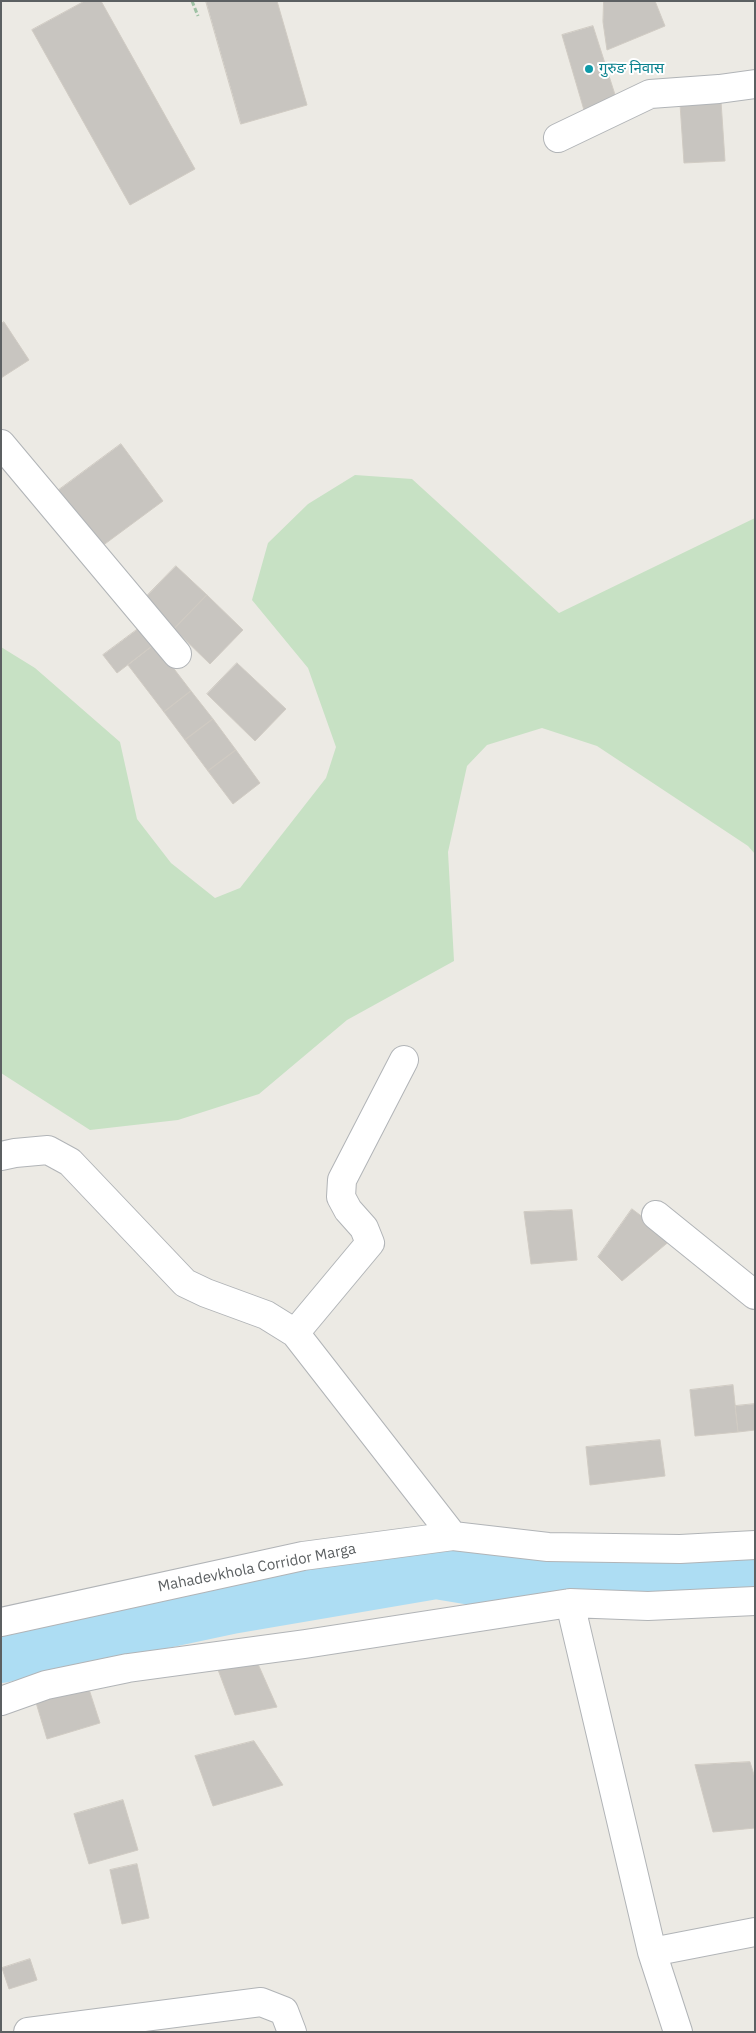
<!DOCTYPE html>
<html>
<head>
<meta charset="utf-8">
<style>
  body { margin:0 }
  #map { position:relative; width:756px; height:2033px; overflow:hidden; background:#eceae4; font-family:"IBM Plex Sans",sans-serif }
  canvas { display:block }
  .frame { position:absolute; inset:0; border:2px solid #5c6062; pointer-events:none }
</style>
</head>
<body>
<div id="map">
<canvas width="756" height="2033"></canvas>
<div class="frame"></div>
</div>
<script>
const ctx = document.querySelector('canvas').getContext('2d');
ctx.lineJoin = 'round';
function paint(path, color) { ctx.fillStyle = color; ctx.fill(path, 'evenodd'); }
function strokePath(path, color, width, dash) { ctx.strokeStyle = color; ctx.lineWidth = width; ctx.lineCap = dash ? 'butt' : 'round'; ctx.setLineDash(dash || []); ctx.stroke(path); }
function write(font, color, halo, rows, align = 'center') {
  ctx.font = font + ' "IBM Plex Sans","Noto Sans Devanagari",sans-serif'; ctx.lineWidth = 4; ctx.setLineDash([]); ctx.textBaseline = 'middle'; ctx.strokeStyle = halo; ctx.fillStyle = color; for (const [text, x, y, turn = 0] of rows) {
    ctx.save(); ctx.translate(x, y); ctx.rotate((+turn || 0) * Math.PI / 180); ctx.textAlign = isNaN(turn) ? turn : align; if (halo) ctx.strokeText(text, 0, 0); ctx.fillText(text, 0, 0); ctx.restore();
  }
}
paint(new Path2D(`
  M355 475 412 479 559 613 755 518V854L748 846 597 746 542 728 487 745 467 766 448 852 454 961 347 1020 259 1094 178 1120 90 1130 1 1073V647L35 668 120 742 137 819 171 863 215 898 240 888 326 778 336 747 308 668 252 600 268 543 308 504Z`), '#c7e1c4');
strokePath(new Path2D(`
  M1 1652 231 1603 436 1568 508 1580 651 1578 755 1573`), '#adddf3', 62);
const building = new Path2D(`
  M85 1H101L195 169 130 205 32 30Z
  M206 1H277L307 105 241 124Z
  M604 1H655L665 26 607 50 603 22Z
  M593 26 618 104 586 117 562 35Z
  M721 101 725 161 684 163 680 104Z
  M4 322 29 360 1 378V324Z
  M121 444 163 501 94 552 52 495Z
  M176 566 207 595 174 629 143 600Z
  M207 595 243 630 210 664 174 629Z
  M142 626 155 644 117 673 103 655Z
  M155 644 191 691 164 712 128 665Z
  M237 663 286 709 255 741 207 694Z
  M191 691 213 719 185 740 164 712Z
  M213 719 236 750 208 771 185 740Z
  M236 750 260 783 233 804 208 771Z
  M632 1209 672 1239 622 1281 598 1257Z
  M572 1210 577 1260 531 1264 524 1212Z
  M733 1385 738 1432 695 1436 690 1390Z
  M755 1404V1430L738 1432 735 1406Z
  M660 1440 665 1476 590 1485 586 1447Z
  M258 1664 277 1707 235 1715 217 1667Z
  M86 1680 100 1723 47 1739 34 1696Z
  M254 1741 283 1785 213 1806 195 1756Z
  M750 1762 755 1778V1828L713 1832 695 1765Z
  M123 1800 138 1850 89 1864 74 1814Z
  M137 1864 149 1918 122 1924 110 1870Z
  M30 1959 37 1980 9 1989 2 1968Z`);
paint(building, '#c8c5c0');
strokePath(building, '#d0cbc3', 1);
const minor = new Path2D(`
  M558 138 650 94 719 89 755 84
  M1 444 177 654
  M1 1156 15 1153 48 1150 70 1162 185 1283 206 1293 266 1315 295 1333 453 1536
  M656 1215 755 1295
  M295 1333 370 1243 364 1228 348 1210 341 1197 342 1180 404 1060
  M570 1603 652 1952 678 2032
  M1 1622 303 1556 453 1536 548 1547 680 1549 755 1545
  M1 1701 46 1685 128 1668 305 1644 570 1603 648 1606 755 1601
  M652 1952 755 1932
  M28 2032 261 2002 284 2011 292 2032`);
strokePath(minor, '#b1b4b7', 30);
strokePath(new Path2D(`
  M192 1 198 16`), '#9ec1a4', 3, [5, 2.5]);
strokePath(minor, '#fff', 28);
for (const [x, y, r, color] of [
  [589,69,5,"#0f9aa8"]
]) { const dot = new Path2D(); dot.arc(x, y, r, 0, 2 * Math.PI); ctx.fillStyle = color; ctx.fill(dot); strokePath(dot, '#fff', 2); }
write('15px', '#0d838f', '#fff', [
  ["गुरुङ निवास",599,69]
], 'left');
write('15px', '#5c6062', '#fff', [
  ["Mahadevkhola Corridor Marga",257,1568,-11]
]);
</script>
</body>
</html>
